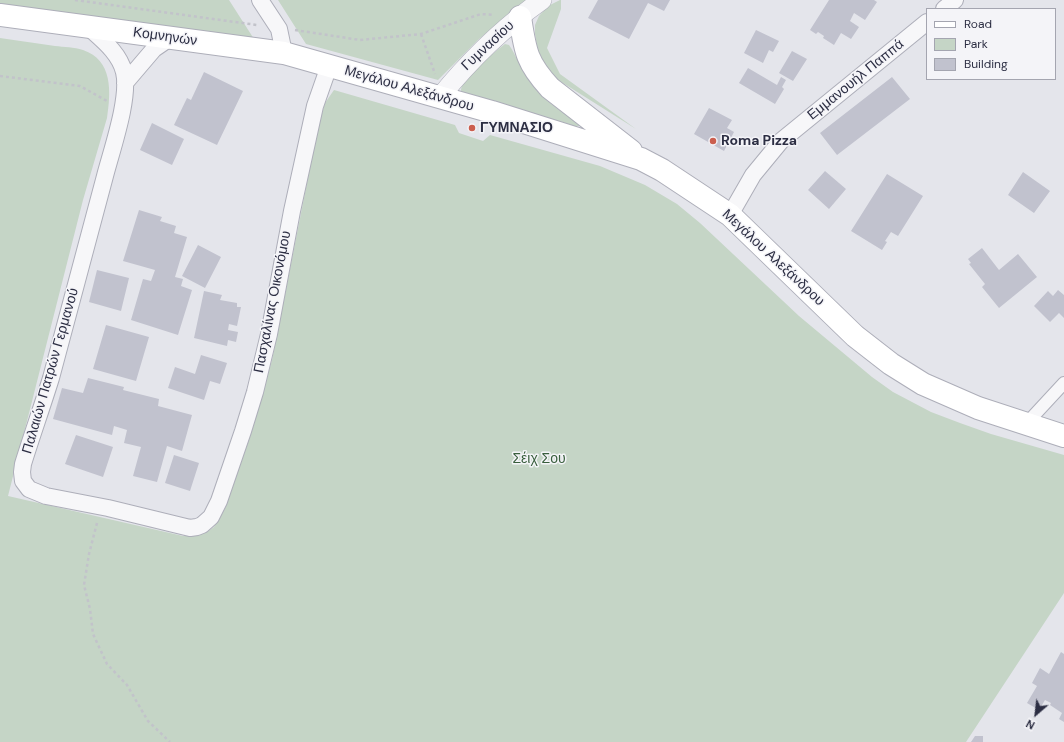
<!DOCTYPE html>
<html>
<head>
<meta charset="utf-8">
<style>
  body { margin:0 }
  #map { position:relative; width:1064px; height:742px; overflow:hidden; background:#e4e5eb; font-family:"DM Sans",sans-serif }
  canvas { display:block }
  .legend { position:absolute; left:926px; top:8px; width:130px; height:72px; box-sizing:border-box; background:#f4f4f8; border:1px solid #a4a5b0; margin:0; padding:5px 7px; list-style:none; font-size:12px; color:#2c2e43 }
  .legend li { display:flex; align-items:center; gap:8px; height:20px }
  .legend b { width:20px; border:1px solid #a4a5b0 }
  .north { position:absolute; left:1016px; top:694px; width:40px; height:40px; -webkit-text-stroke:3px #f4f4f8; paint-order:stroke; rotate:208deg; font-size:11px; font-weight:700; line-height:16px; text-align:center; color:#2c2e43 }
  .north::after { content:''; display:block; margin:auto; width:14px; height:18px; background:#2c2e43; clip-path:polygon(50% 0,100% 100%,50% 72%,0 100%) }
</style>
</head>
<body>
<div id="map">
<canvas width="1064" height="742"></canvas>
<ul class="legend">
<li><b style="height:5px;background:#fff"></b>Road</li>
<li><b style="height:11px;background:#c5d5c6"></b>Park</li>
<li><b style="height:11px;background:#c1c2ce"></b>Building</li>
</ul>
<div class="north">N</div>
</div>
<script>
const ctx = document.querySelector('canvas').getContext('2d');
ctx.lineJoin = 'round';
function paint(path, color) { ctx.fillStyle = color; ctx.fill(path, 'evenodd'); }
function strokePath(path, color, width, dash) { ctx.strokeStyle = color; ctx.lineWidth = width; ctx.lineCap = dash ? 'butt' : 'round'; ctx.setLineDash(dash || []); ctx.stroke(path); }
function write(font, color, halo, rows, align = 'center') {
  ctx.font = font + ' "DM Sans",sans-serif'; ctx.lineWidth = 3; ctx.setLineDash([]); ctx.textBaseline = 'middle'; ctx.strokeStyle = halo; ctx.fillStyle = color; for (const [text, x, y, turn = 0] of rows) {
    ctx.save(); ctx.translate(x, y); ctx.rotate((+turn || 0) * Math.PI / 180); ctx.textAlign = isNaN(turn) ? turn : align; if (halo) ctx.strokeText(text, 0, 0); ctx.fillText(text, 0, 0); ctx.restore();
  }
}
paint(new Path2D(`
  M0 0H229L254 39 0 5Z
  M278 0H527L479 39 438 80 306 44Z
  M560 0H561V9L547 48 560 74 636 129 547 73 540 65 535 34V25L539 16 548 6Z
  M0 38C18 41 37 43 55 46 64 47 74 47 83 50 113 60 111 92 107 118L83 200 8 496 183 536H194L207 532 214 527 225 508 252 431 272 360 318 127 325 103 334 90 455 125 459 133 483 141 490 135 600 166 645 185 677 204 700 223 799 316 872 377 893 392 931 412 960 423 991 434 1064 455V593L966 742H0Z
  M505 44 509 45C516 55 520 67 527 77 539 98 561 111 580 124L579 126H574L491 100 461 92C460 77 494 53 505 44Z`), '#c5d5c6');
paint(new Path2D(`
  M598 0H670L664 11 648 3 629 39 588 18Z
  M829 0H874L877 2 865 20 854 13 850 21 859 27 851 39 841 33 834 45 823 38 824 36 818 32 816 34 810 30Z
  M756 30 779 41 773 52 769 50 763 63 744 53Z
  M792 51 807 59 793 81 779 73Z
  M748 68 777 85 781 77 786 80 782 87 784 89 775 104 739 83Z
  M204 72 243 91 217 145 174 125 187 98 191 100Z
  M892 77 910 99 837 155 820 133Z
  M709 108 732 120 727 128 734 132 724 151 694 134Z
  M152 123 184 139 172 165 140 150Z
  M825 171 846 189 829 209 808 190Z
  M1023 172 1050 191 1034 213 1008 195Z
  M887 174 923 196 898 236 891 232 885 241 887 242 882 250 851 231Z
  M139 210 162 217 160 221 176 226 174 233 187 237 175 277 183 279 181 286 192 290 178 335 131 320 143 279 151 281 155 270 123 261Z
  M198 245 221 257 205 288 182 276Z
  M982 248 999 270 1018 254 1037 277 999 308 982 287 985 284 969 264 971 263 968 259Z
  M97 270 129 278 121 311 89 302Z
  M1058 290 1064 295V318L1059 313 1050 322 1034 306 1048 291 1053 296Z
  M204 291 222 295 220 300 237 303V307H241L237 326 229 324 228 330 238 332 236 342 228 340 227 346 194 338Z
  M106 325 149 337 136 381 93 369Z
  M201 355 227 363 220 384 210 381 204 400 168 388 175 367 195 374Z
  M88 378 124 387 123 390 159 399 158 406 192 415 182 451 167 446 157 482 133 476 141 447 124 443 127 430 114 426 112 435 53 419 62 388 83 393Z
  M76 435 113 447 103 477 65 464Z
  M174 455 199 463 190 491 165 483Z
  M1061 652 1064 654V722L1059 719 1062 713 1050 705 1051 703 1045 700 1039 710 1027 703 1037 686 1032 683 1040 668 1049 674Z
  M975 736H983V742H971Z`), '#c1c2ce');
const pedestrian = new Path2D(`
  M1026 424 1064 383`);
const minor = new Path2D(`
  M260 0 279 29 284 53
  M944 9 955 0
  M87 26C101 39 119 52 124 72 130 98 112 149 105 176 87 243 69 310 51 378 42 407 32 435 23 464L22 472 23 481 29 489 46 496 108 508 190 528 197 527 202 525 211 517 219 501 243 431 255 392 269 334 292 211 315 106 329 66
  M125 83 154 49 170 38
  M730 215 753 175 781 141 927 22`);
const tertiary = new Path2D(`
  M440 97C469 61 504 27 542 0`);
const secondary = new Path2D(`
  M0 15 284 53 492 112 641 159 662 170 730 215 855 336 891 364 923 384 978 408 1064 436
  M520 17C525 50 526 62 550 88L631 151`);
strokePath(pedestrian, '#adaeb9', 14);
strokePath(minor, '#adaeb9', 18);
strokePath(tertiary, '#adaeb9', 20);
strokePath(secondary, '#adaeb9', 24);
strokePath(new Path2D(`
  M75 0 257 25
  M295 30 360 40 421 34 481 14 494 15
  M421 34 435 74
  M0 76 80 86 107 101
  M97 523 89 554 84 585 90 609 93 634 107 664 127 685 148 721 170 742`), '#c2c3ca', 2.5, [3, 3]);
strokePath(pedestrian, '#f7f7f9', 12);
strokePath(minor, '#f7f7f9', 16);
strokePath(tertiary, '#f7f7f9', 19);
strokePath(secondary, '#fff', 22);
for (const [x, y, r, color] of [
  [472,128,4,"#cb5e4e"],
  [713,141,4,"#cb5e4e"]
]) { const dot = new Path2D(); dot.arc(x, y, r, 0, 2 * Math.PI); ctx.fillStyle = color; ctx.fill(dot); strokePath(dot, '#f4f4f8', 1.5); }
write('14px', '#2c2e43', '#f4f4f8', [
  ["Κομνηνών",165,37,8],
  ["Γυμνασίου",488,46,-43],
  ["Εμμανουήλ Παππά",856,80,-39],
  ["Μεγάλου Αλεξάνδρου",409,89,16],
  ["Μεγάλου Αλεξάνδρου",773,258,43],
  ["Πασχαλίνας Οικονόμου",273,302,-79],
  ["Παλαιών Πατρών Γερμανού",51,371,-74]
]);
write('bold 14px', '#2c2e43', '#f4f4f8', [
  ["ΓΥΜΝΑΣΙΟ",480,128],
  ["Roma Pizza",721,141]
], 'left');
write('14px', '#395f3d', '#f4f4f8', [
  ["Σέιχ Σου",539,459]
]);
</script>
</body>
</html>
